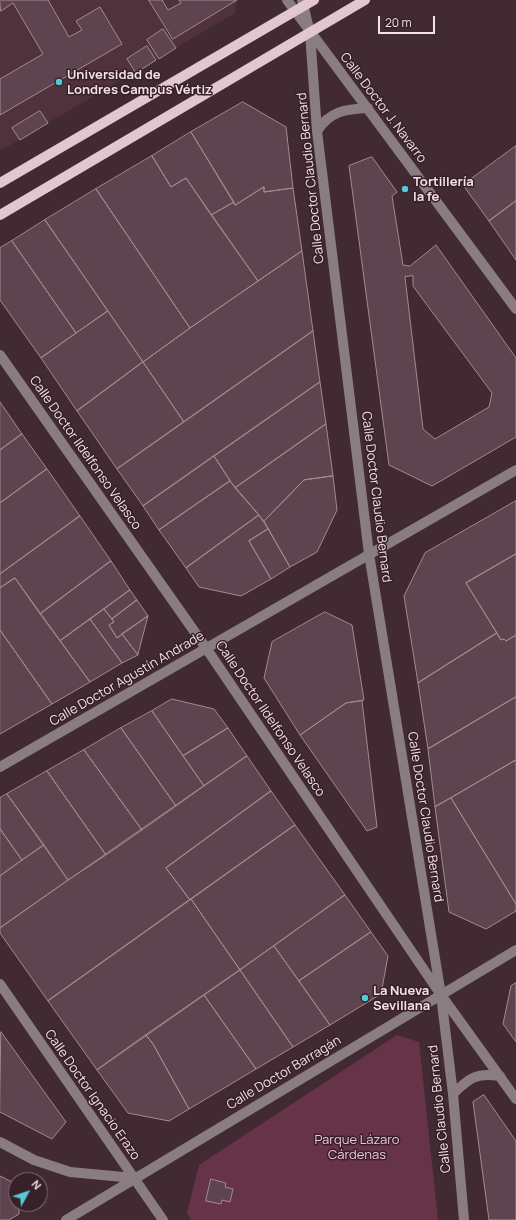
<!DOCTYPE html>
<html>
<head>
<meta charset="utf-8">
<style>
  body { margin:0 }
  #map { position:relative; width:516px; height:1220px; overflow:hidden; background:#422a33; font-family:Manrope,sans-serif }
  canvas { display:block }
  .north { position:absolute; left:8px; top:1172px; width:40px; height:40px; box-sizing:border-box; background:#372029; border:1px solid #826e75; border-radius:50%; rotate:50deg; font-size:11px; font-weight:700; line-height:16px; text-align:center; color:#f2e2e7 }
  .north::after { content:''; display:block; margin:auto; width:14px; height:18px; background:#52cbd8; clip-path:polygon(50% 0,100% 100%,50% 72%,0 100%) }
  .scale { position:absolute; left:378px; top:16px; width:57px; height:18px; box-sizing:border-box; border:2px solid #f2e2e7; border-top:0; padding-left:5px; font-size:12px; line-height:14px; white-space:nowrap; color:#f2e2e7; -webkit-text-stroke:3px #372029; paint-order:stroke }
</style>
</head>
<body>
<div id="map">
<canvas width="516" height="1220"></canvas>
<div class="north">N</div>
<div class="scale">20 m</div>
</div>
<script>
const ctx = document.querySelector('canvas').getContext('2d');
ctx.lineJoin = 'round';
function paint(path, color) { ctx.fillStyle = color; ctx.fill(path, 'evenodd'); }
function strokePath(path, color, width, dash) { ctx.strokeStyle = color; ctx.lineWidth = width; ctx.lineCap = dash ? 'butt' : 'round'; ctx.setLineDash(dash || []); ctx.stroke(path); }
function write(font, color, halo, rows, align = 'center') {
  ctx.font = font + ' Manrope,sans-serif'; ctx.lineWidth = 3; ctx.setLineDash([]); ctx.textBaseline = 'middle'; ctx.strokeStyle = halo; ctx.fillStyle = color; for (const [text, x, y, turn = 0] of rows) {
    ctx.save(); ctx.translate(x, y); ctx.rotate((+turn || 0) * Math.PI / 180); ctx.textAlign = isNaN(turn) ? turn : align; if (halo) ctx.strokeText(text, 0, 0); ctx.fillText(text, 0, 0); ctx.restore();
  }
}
paint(new Path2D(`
  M0 0H237L235 13 0 151Z`), '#50323d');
paint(new Path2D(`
  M397 1035 419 1042 438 1220H191L187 1213 199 1165Z`), '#673349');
const building = new Path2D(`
  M0 0H48L69 37 82 30 76 21 100 7 122 44 0 115V79L43 54 13 3 1 11Z
  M149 0H162L168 10 181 3 179 0H237L173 39Z
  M163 29 176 48 159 59 147 40Z
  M147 46 156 60 136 73 127 59Z
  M243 102 286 127 293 188 264 192V187L235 205 191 132Z
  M40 111 48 123 20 140 12 128Z
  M191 132 234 202 211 215 186 178 171 187 152 156Z
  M516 146V201L489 221 463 185Z
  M152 156 171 187 186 178 258 281 190 328 96 189Z
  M372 157 397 192 392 196 403 265 410 266 436 245 516 358V437L432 486 389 465 349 166ZM413 276V286L492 393 489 407 435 439 423 429 405 277Z
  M264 187V192L293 188 302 251 258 281 211 215 234 202 235 205Z
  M96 189 190 328 143 362 45 220Z
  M516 201V260L489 221Z
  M45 220 108 311 76 333 12 241Z
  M12 241 76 333 41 358 0 300V248Z
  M302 251 313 331 184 422 143 362 190 328Z
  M108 311 143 362 77 411 41 358Z
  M313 331 320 382 143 506 117 469Z
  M143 362 184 422 117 469 77 411Z
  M320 382 326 424 235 488 214 456Z
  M0 402 22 434 0 450Z
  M326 424 333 476 304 480 264 521 235 488Z
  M22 434 47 469 0 503V450Z
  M214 456 230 481 159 530 143 506Z
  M47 469 80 516 0 574V503Z
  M333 476 337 510 317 552 290 567 264 521 304 480Z
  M230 481 259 515 186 568 159 530Z
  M516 501V554L466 583 497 633 418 683 404 596 425 553Z
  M259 515 268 529 249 541 271 579 241 596 199 587 186 568Z
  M80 516 111 561 40 614 15 578 0 588V574Z
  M268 529 290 567 271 579 249 541Z
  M516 554V635L506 641 504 639 501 640 466 583Z
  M111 561 130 590 60 641 40 614Z
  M15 578 90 682 52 704 0 630V588Z
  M130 590 137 600 112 619 104 609Z
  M137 600 148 616 117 638 109 625 114 622 112 619Z
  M104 609 114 622 109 625 117 638 122 634 138 655 122 663 90 619Z
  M325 612 352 625 364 700 346 703 300 735 264 678 272 642Z
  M148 616 138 654V655L122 634Z
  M90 619 122 663 90 682 60 641Z
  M0 630 52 704 0 734Z
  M497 633 501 640 504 639 506 641 516 635V697L428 749 418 683Z
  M516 697V760L435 807 428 749Z
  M172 699 214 709 228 728 183 756 152 711Z
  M362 701 377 827 367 831 300 735 346 703Z
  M152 711 204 786 176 806 121 728Z
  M121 728 176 806 142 830 84 750Z
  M228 728 247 756 204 786 183 756Z
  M84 750 142 830 106 855 47 771Z
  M247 756 271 791 166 868 190 900 48 1001 0 933V928Z
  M516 760V904L451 798Z
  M47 771 106 855 68 880 7 794Z
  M271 791 295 825 190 900 166 868Z
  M7 794 44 845 22 860 0 829V798Z
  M451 798 516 904V911L486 929 449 912 435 807Z
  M295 825 345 895 240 970 191 899Z
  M0 829 22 860 0 876Z
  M44 845 68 880 0 928V876Z
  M345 895 371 932 299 981 274 946Z
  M191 899 240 970 97 1070 48 1001Z
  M371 932 388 956 381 994 330 1025 299 981Z
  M274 946 330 1025 293 1047 240 970Z
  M240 970 293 1047 256 1069 204 995Z
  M516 983V1042L503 1024 511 986Z
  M204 995 256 1069 189 1109 153 1044 146 1035Z
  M1 1032 66 1122 52 1139 0 1112Z
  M146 1035 153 1044 189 1109 169 1121 128 1113 97 1070Z
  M484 1095 516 1141V1220H489L473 1102Z
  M0 1176 16 1184V1204H19V1214L9 1220H0Z
  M211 1179 226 1183 225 1187 233 1189 230 1202 222 1200 221 1204 206 1201Z`);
paint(building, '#5e444e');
strokePath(building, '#a58893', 1);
strokePath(new Path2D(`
  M287 0 516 309
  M302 0 310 33 317 131 369 554 441 995 453 1094 464 1220
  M317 131C330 111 346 109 368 108
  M0 355 206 648 441 995 516 1099
  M0 767 516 470
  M0 984 163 1220
  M453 1094C469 1078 477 1072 500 1076
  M0 1142 34 1160 70 1172 134 1178
  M66 1220 516 950`), '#8a7d81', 10);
strokePath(new Path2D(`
  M0 183 314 0
  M0 215 365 0`), '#e2c7d1', 10);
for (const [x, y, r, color] of [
  [59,82,4,"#52cbd8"],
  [405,189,4,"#52cbd8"],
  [365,998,4,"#52cbd8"]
]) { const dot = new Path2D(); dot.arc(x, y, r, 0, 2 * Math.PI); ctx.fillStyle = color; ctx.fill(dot); strokePath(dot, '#372029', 1.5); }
write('bold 13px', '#f2e2e7', '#372029', [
  ["Universidad de",67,75],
  ["Londres Campus Vértiz",67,90],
  ["Tortillería",413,182],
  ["la fe",413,197],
  ["La Nueva",373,991],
  ["Sevillana",373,1006]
], 'left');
write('13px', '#f2e2e7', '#372029', [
  ["Calle Doctor J. Navarro",383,108,53],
  ["Calle Doctor Claudio Bernard",311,178,-96],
  ["Calle Doctor Ildelfonso Velasco",85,453,55],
  ["Calle Doctor Claudio Bernard",376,497,83],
  ["Calle Doctor Agustín Andrade",127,679,-30],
  ["Calle Doctor Ildelfonso Velasco",270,719,56],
  ["Calle Doctor Claudio Bernard",425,817,81],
  ["Calle Doctor Barragán",284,1073,-31],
  ["Calle Doctor Ignacio Erazo",92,1095,55],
  ["Calle Claudio Bernard",440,1109,-96]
]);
write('13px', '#f1c5d5', '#372029', [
  ["Parque Lázaro",357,1140],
  ["Cárdenas",357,1155]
]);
</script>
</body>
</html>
